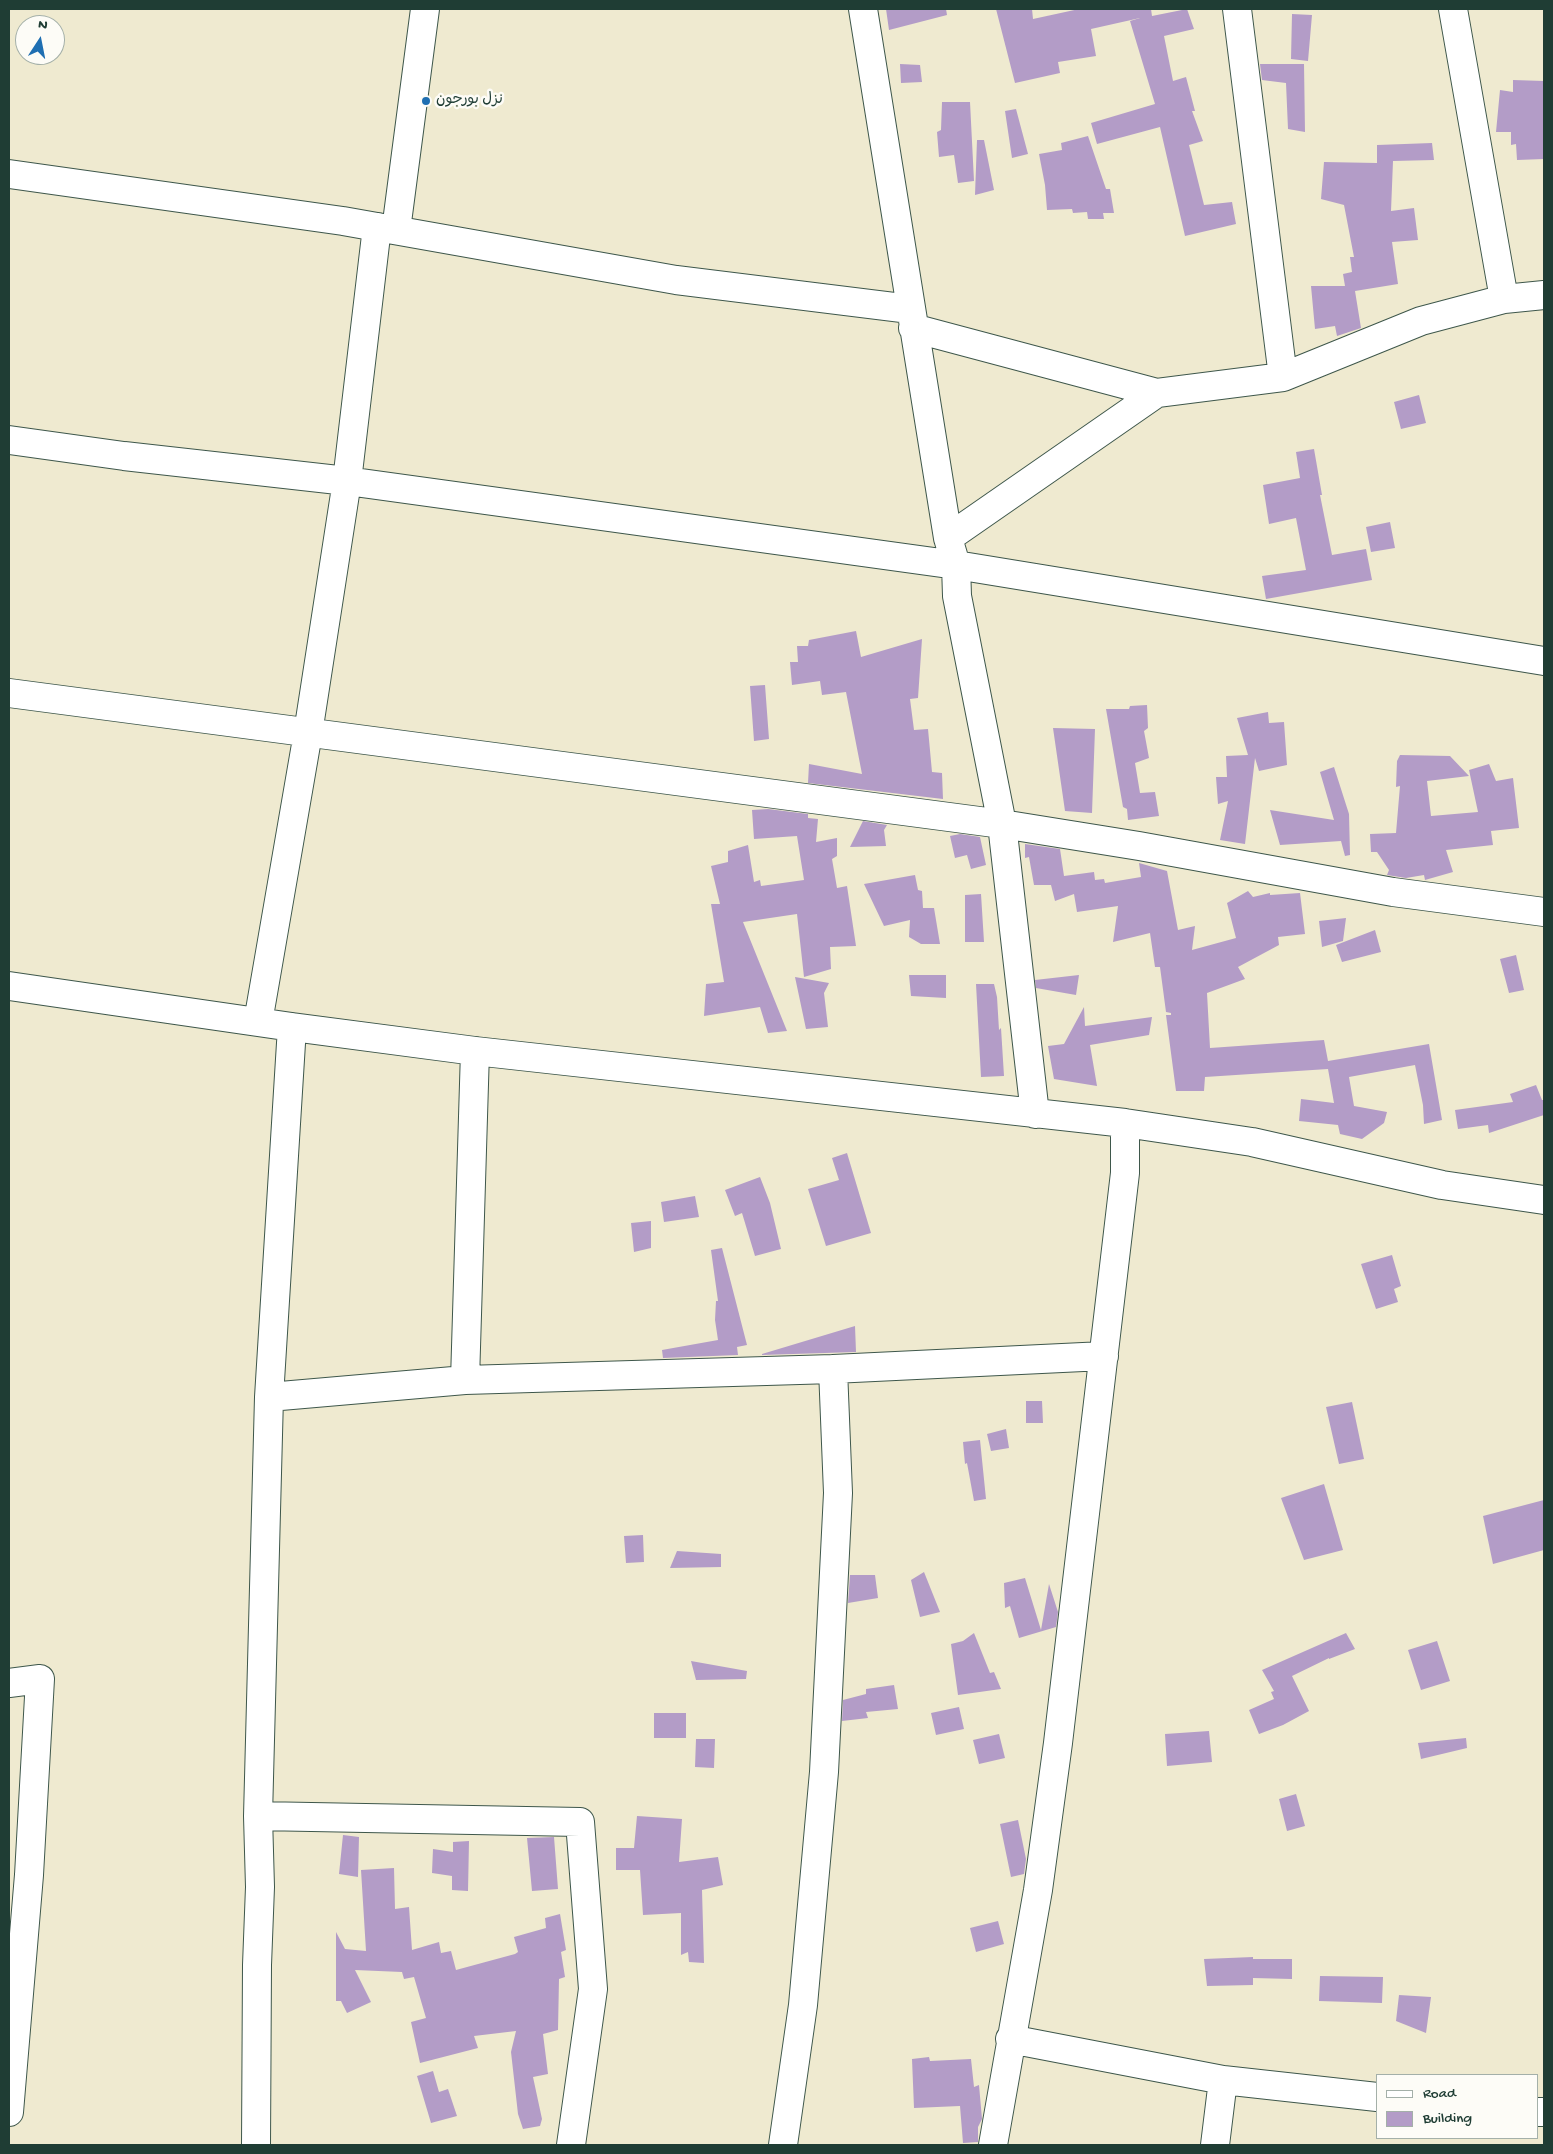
<!DOCTYPE html>
<html>
<head>
<meta charset="utf-8">
<style>
  body { margin:0 }
  #map { position:relative; width:1553px; height:2154px; overflow:hidden; background:#efead0; font-family:"Gochi Hand",sans-serif }
  canvas { display:block }
  .frame { position:absolute; inset:0; border:10px solid #1f3d34; pointer-events:none }
  .legend { position:absolute; left:1376px; top:2074px; width:162px; height:65px; box-sizing:border-box; background:#fdfcf7; border:1px solid #a4b0a9; margin:0; padding:6px 9px; list-style:none; font-size:15px; color:#1f3d34 }
  .legend li { display:flex; align-items:center; gap:10px; height:25px }
  .legend b { width:25px; border:1px solid #a4b0a9 }
  .north { position:absolute; left:15px; top:15px; width:50px; height:50px; box-sizing:border-box; background:#fdfcf7; border:1px solid #a4b0a9; border-radius:50%; rotate:11deg; font-size:14px; font-weight:700; line-height:20px; text-align:center; color:#1f3d34 }
  .north::after { content:''; display:block; margin:auto; width:18px; height:22px; background:#1f6fb2; clip-path:polygon(50% 0,100% 100%,50% 72%,0 100%) }
</style>
</head>
<body>
<div id="map">
<canvas width="1553" height="2154"></canvas>
<div class="frame"></div>
<ul class="legend">
<li><b style="height:6px;background:#fff"></b>Road</li>
<li><b style="height:14px;background:#b39cc7"></b>Building</li>
</ul>
<div class="north">N</div>
</div>
<script>
const ctx = document.querySelector('canvas').getContext('2d');
ctx.lineJoin = 'round';
function paint(path, color) { ctx.fillStyle = color; ctx.fill(path, 'evenodd'); }
function strokePath(path, color, width, dash) { ctx.strokeStyle = color; ctx.lineWidth = width; ctx.lineCap = dash ? 'butt' : 'round'; ctx.setLineDash(dash || []); ctx.stroke(path); }
function write(font, color, halo, rows, align = 'center') {
  ctx.font = font + ' "Gochi Hand","Playpen Sans Arabic",sans-serif'; ctx.lineWidth = 5; ctx.setLineDash([]); ctx.textBaseline = 'middle'; ctx.strokeStyle = halo; ctx.fillStyle = color; for (const [text, x, y, turn = 0] of rows) {
    ctx.save(); ctx.translate(x, y); ctx.rotate((+turn || 0) * Math.PI / 180); ctx.textAlign = isNaN(turn) ? turn : align; if (halo) ctx.strokeText(text, 0, 0); ctx.fillText(text, 0, 0); ctx.restore();
  }
}
paint(new Path2D(`
  M886 9H946L947 15 889 30Z
  M996 9H1032L1033 19 1079 9H1151L1152 16 1187 9 1194 29 1164 36 1173 81 1186 77 1195 111H1192L1203 141 1189 145 1204 205 1232 202 1236 224 1185 236 1160 127 1097 144 1091 123 1155 104 1130 21 1140 18 1091 29 1096 56 1058 62 1060 73 1015 83Z
  M1292 14 1312 15 1308 61 1291 59Z
  M900 64 920 65 922 82 901 83Z
  M1260 64H1304L1305 132 1288 129 1286 83 1262 80Z
  M1513 80 1544 81V159L1517 160 1516 144 1511 145V132H1496L1500 90 1513 92Z
  M942 102H970L974 181 958 183 954 155 939 157 937 132 941 130Z
  M1016 109 1028 154 1012 158 1005 111Z
  M1088 136 1106 189H1110L1114 213H1103L1104 219H1088L1087 212 1073 213 1072 209 1047 210 1045 185 1039 154 1062 150 1061 143Z
  M977 140H984L994 190 975 195Z
  M1432 143 1434 160 1393 161 1391 211 1414 208 1418 240 1392 242 1398 284 1355 291 1361 328 1337 336 1335 326 1315 329 1311 286H1345L1343 274 1352 272 1350 257H1354L1344 205 1321 199 1324 162 1377 163V145Z
  M1419 395 1426 423 1401 429 1394 402Z
  M1314 449 1322 495H1320L1332 555 1366 549 1372 580 1266 599 1262 576 1306 570 1296 518 1269 524 1263 485 1300 478 1296 452Z
  M1390 522 1395 548 1371 552 1366 527Z
  M856 631 861 657 922 639 918 698 910 699 914 730 928 729 932 772 942 773 943 799 808 783 809 764 862 774 846 692 822 695 820 681 792 685 790 662H798L797 646H808L809 640Z
  M765 685 769 739 754 741 750 686Z
  M1147 705 1148 728 1144 731 1149 758 1135 763 1140 793 1155 792 1159 816 1128 820 1127 809 1123 807 1106 709H1129L1130 706Z
  M1268 712 1269 723 1284 722 1287 765 1259 771 1255 758 1245 844 1220 840 1228 801 1218 804 1216 777H1227L1226 756 1248 755 1237 718Z
  M1053 728 1095 729 1092 813 1065 811Z
  M1400 755 1450 756 1469 776 1427 781 1431 816 1478 812 1469 770 1489 764 1496 781 1513 778 1519 828 1491 831 1493 845 1446 850 1453 872 1425 880 1424 875 1406 878 1387 875 1389 870 1377 852H1371L1370 834 1396 833 1400 786 1396 787 1397 761Z
  M1334 767 1349 814 1350 855 1345 856 1341 841 1280 845 1270 810 1334 820 1320 772Z
  M768 809 808 814V818L818 819 816 842 837 838V856L832 859 837 888 847 886 856 946 830 947 831 969 804 977 797 914 743 922 787 1031 768 1033 760 1007 704 1016 706 984 724 982 711 904H720L711 866 728 862V851L748 845 754 882 760 880 761 886 804 880 797 836 754 839 752 810Z
  M863 821 887 825 884 830 886 846 850 847Z
  M960 834 980 837 986 865 971 869 967 855 955 858 950 836Z
  M1025 844 1060 849 1064 876 1094 872 1095 880 1104 879 1105 883 1141 877 1139 863 1167 871 1178 930 1195 926 1192 950 1236 938 1227 903 1248 891 1253 897 1270 893V895L1300 893 1305 934 1278 937 1279 945 1238 967 1245 979 1207 993 1210 1048 1324 1040 1328 1061 1429 1044 1442 1120 1424 1124 1423 1105 1415 1065 1349 1077 1354 1106 1387 1112 1384 1123 1362 1139 1340 1134 1338 1125 1299 1121 1301 1099 1334 1103 1328 1069 1205 1077 1204 1091H1176L1166 1015H1171V1013L1166 1012 1160 967H1155L1150 933 1113 942 1118 906 1077 912 1074 894 1055 901 1051 885H1034L1029 857 1025 858Z
  M915 875 918 890 922 891 923 908H934L940 944H921L909 937 910 920 884 926 864 884Z
  M981 894 984 942H965V895Z
  M1346 918 1343 941 1322 947 1319 921Z
  M1375 930 1381 952 1342 962 1336 945Z
  M1516 955 1524 990 1509 993 1500 959Z
  M909 975H946V998L911 996Z
  M1079 975 1076 995 1036 988 1035 980Z
  M795 977 829 983 824 993 828 1027 806 1029Z
  M976 984H994L997 997 999 1030 1001 1028 1004 1076 981 1077Z
  M1084 1007 1085 1026 1152 1017 1149 1035 1090 1045 1097 1086 1054 1079 1048 1046 1064 1044Z
  M1536 1085 1542 1100H1544V1115L1489 1133 1488 1125 1458 1129 1455 1110 1513 1102 1510 1094Z
  M847 1153 871 1233 826 1246 808 1189 839 1180 832 1158Z
  M760 1177 770 1203 781 1249 755 1256 742 1213 735 1216 725 1190Z
  M695 1196 699 1217 664 1222 661 1202Z
  M651 1221V1248L634 1252 631 1223Z
  M722 1248 747 1345 737 1347 738 1355 663 1358 662 1350 718 1340 715 1320 716 1301H718L711 1250Z
  M1392 1255 1401 1286 1394 1289 1398 1302 1376 1309 1361 1264Z
  M855 1326 856 1352 762 1355V1354Z
  M1026 1401H1042L1043 1423H1026Z
  M1352 1402 1364 1459 1339 1464 1326 1407Z
  M1006 1429 1009 1448 991 1451 987 1434Z
  M980 1440 986 1499 974 1501 967 1463 965 1464 963 1442Z
  M1324 1484 1343 1550 1304 1560 1281 1498Z
  M1544 1500V1550L1493 1564 1483 1516Z
  M643 1535 644 1562 626 1563 624 1536Z
  M677 1551 721 1554V1567L670 1568Z
  M924 1572 940 1612 920 1617 911 1580Z
  M850 1575H875L878 1598 848 1603Z
  M1025 1578 1041 1630 1049 1584 1058 1612 1056 1627 1019 1638 1010 1606 1005 1608 1004 1583Z
  M974 1633 990 1673 994 1672 1001 1689 958 1695 951 1644 963 1641Z
  M1346 1633 1355 1649 1329 1659V1658L1292 1676 1309 1711 1283 1725 1259 1734 1249 1710 1274 1699 1271 1692 1274 1691 1262 1670Z
  M1437 1641 1450 1681 1421 1690 1408 1650Z
  M691 1661 747 1671 746 1679 696 1680Z
  M894 1685 898 1709 866 1712 868 1718 842 1721 843 1700 866 1694V1689Z
  M959 1707 964 1729 936 1735 931 1713Z
  M654 1713H686V1738H654Z
  M1209 1731 1212 1762 1167 1766 1165 1734Z
  M999 1734 1005 1758 979 1764 973 1740Z
  M1466 1738 1467 1748 1421 1759 1418 1743Z
  M696 1739H715L714 1768 695 1767Z
  M1296 1794 1305 1826 1287 1831 1279 1799Z
  M637 1816 682 1819 679 1862 718 1857 723 1885 702 1890 704 1963 689 1962 688 1952 681 1955V1913L643 1915 640 1870H616V1848H634Z
  M1018 1820 1026 1859 1024 1874 1011 1877 1000 1824Z
  M343 1835 359 1837 358 1877 339 1874Z
  M554 1837 558 1889 532 1891 527 1838Z
  M469 1841 468 1891 452 1890V1876L432 1873 433 1849 453 1852V1842Z
  M394 1868 395 1909 409 1907 412 1950 439 1942 441 1953 451 1951 456 1970 515 1954 518 1952 514 1937 546 1928 545 1918 560 1914 566 1950 561 1952 565 1977 559 1979 558 2030 543 2034 548 2074 533 2077 542 2119 540 2126 523 2129 518 2114 511 2052 516 2031 474 2036 478 2048 420 2063 411 2022 426 2018 414 1977 404 1979 402 1972 355 1970 371 2002 347 2013 341 2001H336V1932L345 1949 366 1951 361 1870Z
  M998 1921 1004 1944 976 1952 970 1928Z
  M1253 1957V1959H1292V1979L1253 1978V1985L1207 1986 1204 1959Z
  M1320 1976 1383 1977 1382 2003 1319 2001Z
  M1399 1995 1431 1997 1426 2033 1396 2021Z
  M929 2057 930 2061 971 2059 974 2087 979 2085 982 2119 978 2127V2142L963 2143 960 2106 914 2108 912 2059Z
  M433 2071 439 2092 448 2089 457 2116 431 2123 417 2076Z`), '#b39cc7');
const minor = new Path2D(`
  M863 9 948 538 956 565 957 596 1002 824 1035 1114
  M1237 9 1283 377
  M1453 9 1504 299
  M9 174 343 221 676 280 910 309
  M396 230 425 9
  M913 328 1157 393 1283 377 1421 321 1504 299 1544 295
  M9 440 124 456 347 481 956 565 1544 661
  M948 538 1157 393
  M9 693 1002 824 1139 846 1393 892 1544 912
  M9 986 292 1027 475 1051 1125 1123 1252 1142 1442 1185 1544 1200
  M258 1022 308 733 347 481 377 227
  M465 1380 475 1051
  M269 1397 465 1380 833 1369 1104 1356
  M9 1683 40 1679 29 1875 9 2112
  M258 1816 580 1822 593 1989 571 2145
  M1010 2039 1223 2080 1377 2097
  M1537 2112H1544
  M256 2145 257 1965 260 1887 258 1816 269 1397 292 1027
  M783 2145 803 2005 824 1772 838 1493 833 1369
  M993 2145 1038 1890 1058 1743 1125 1173V1123
  M1215 2145 1223 2080`);
strokePath(minor, '#3e574b', 30);
strokePath(minor, '#fff', 28);
for (const [x, y, r, color] of [
  [426,101,5,"#1f6fb2"]
]) { const dot = new Path2D(); dot.arc(x, y, r, 0, 2 * Math.PI); ctx.fillStyle = color; ctx.fill(dot); strokePath(dot, '#fdfcf7', 2); }
write('15px', '#1f3d34', '#fdfcf7', [
  ["نزل بورجون",436,101]
], 'left');
</script>
</body>
</html>
